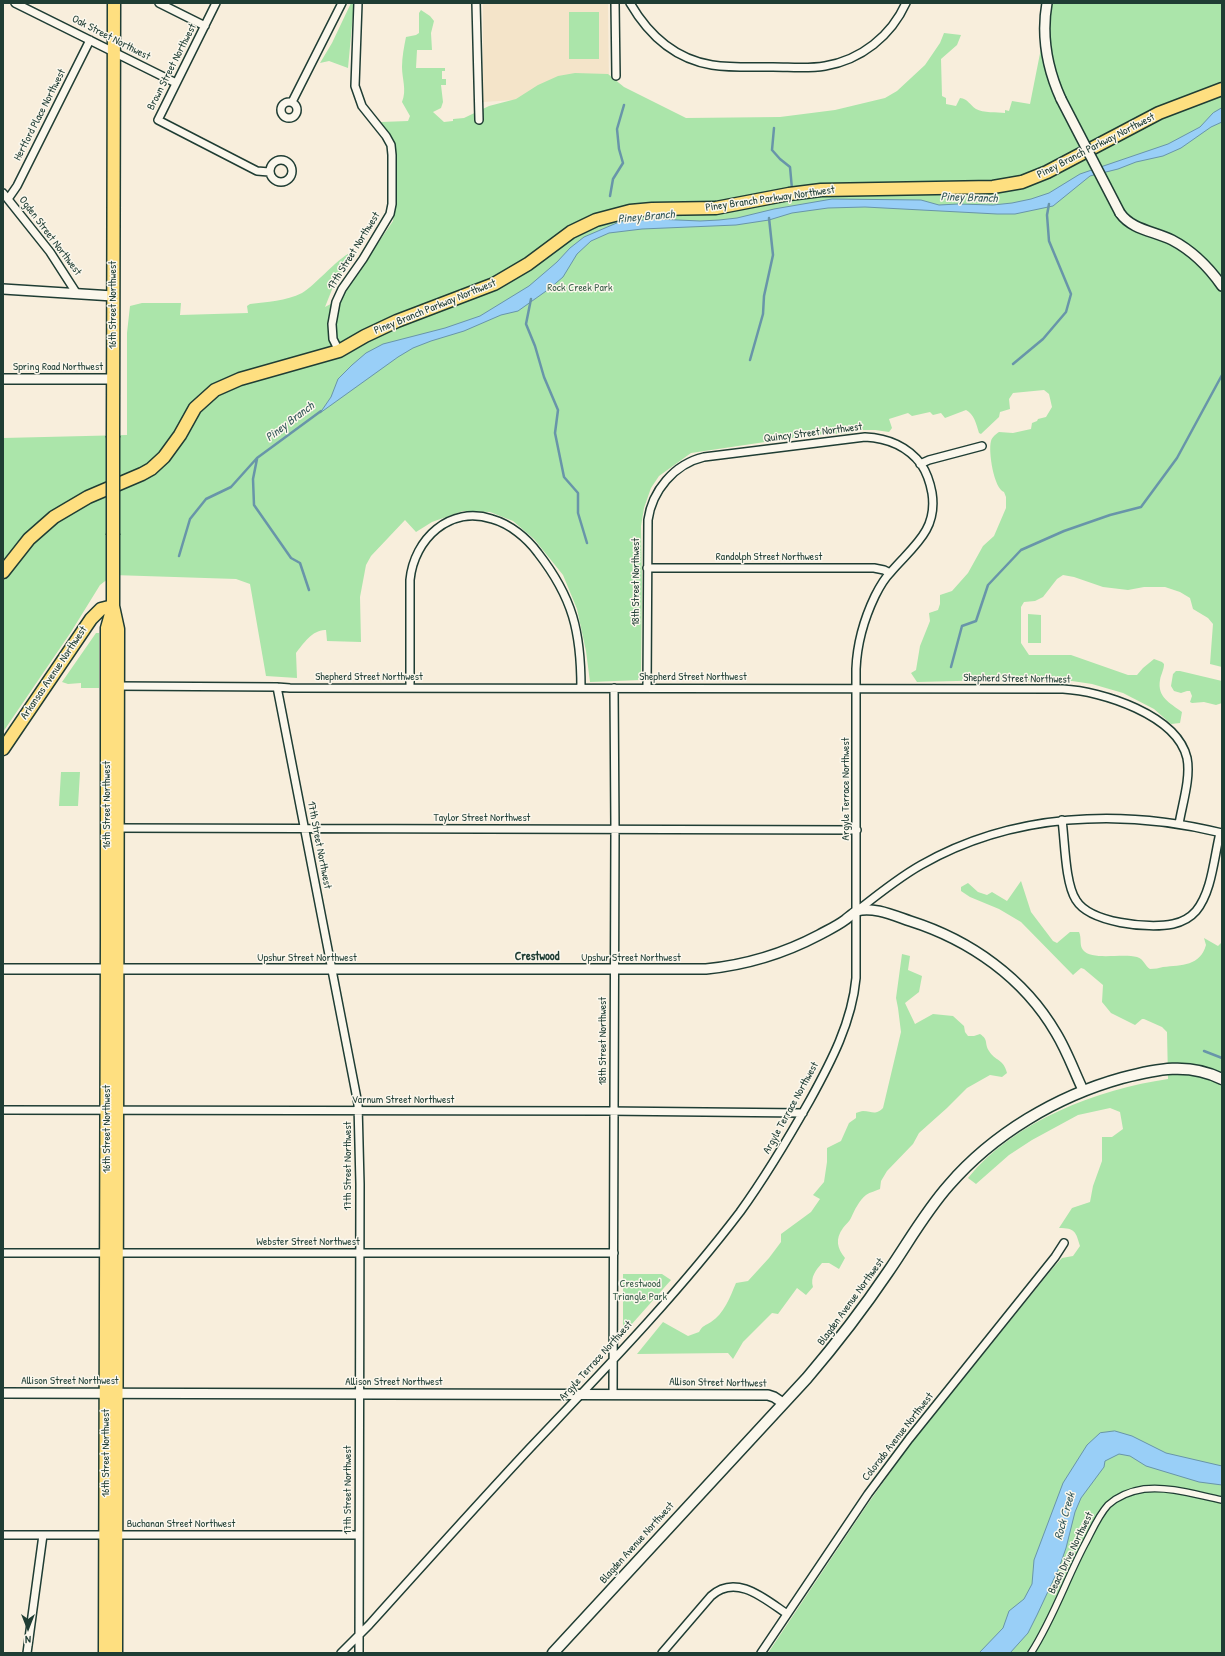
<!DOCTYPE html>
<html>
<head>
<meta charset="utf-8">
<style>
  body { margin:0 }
  #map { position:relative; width:1225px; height:1656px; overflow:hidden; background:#f8eedc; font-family:"Patrick Hand",sans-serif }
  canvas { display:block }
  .frame { position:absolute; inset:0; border:4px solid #1f3d34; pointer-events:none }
  .north { position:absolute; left:8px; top:1608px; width:40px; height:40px; -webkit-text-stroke:3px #fbf7ec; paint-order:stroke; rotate:180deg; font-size:11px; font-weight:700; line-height:16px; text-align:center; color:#1f3d34 }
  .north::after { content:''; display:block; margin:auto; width:14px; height:18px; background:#1f3d34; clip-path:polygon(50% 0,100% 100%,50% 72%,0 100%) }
</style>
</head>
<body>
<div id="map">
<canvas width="1225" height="1656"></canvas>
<div class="frame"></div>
<div class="north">N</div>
</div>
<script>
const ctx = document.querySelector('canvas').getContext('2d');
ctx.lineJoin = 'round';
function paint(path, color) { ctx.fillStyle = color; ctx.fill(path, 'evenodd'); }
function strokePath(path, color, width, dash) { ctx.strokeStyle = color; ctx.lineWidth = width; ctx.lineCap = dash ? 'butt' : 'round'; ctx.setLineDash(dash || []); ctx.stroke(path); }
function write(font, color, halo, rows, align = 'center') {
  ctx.font = font + ' "Patrick Hand",sans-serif'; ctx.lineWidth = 3; ctx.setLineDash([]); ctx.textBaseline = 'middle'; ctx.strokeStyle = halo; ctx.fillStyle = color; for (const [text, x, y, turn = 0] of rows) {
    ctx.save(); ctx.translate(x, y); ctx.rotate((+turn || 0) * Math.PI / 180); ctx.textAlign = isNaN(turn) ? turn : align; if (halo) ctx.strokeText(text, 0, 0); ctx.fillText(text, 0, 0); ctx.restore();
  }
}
paint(new Path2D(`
  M483 3H608L609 80 515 100 483 102Z`), '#f4e4c9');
paint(new Path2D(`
  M351 3 354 4 348 68 329 61 320 63 332 43Z
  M1050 3H1222V667L1210 664 1213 624 1208 618 1193 609 1190 598 1180 592 1165 587H1144L1128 590 1103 587 1074 577 1063 575 1057 579 1043 597 1035 601 1024 602 1021 607V643L1029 655H1071L1128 675H1137L1143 668 1154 659 1162 662 1164 664C1164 670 1161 674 1160 680 1157 697 1170 703 1182 712L1180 723 1171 724 1154 709 1123 693 1092 684 1072 681 996 680 917 682 911 673 916 670 920 646 930 621 929 613 938 610 940 604V595L952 591 968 573 983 546 994 536 1006 508V497L1004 492C994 489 988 451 991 441 992 437 996 434 999 432L1013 433 1031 429 1032 423 1037 421 1038 419 1046 417 1052 407 1049 394 1044 390 1013 393 1009 399 1010 409 1000 412 999 417 981 434 979 433C976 423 974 414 966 410L945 418 941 413 933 415 930 412 912 416 908 413 889 419 892 428 889 432 875 430H852L851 433 812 435 691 453 659 476 651 488 644 508 641 526 642 582 641 680 590 682 586 651 577 609 563 575 534 539 513 521 490 512 463 511 432 522 416 532 405 520 371 556 366 565 360 597 361 642 327 641 326 630C313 629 303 644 296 653L297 678 266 676 250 584 236 579 113 575 100 585 71 632 3 732V438L127 435V333L130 306 142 303H181L180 315 248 313 247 306 250 304C267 302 286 301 302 293 316 285 341 254 353 252L351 259 333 287 325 307 340 299 393 221 396 191 395 151 381 122 408 121 410 116 402 102C407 90 402 79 402 67 402 57 404 47 406 37L416 35 419 33V13L421 10 430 16 434 21 431 33 432 50H417L416 68H445V71H442V79H446V85H441L443 102 441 108 433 112 444 122 453 121V119L464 118 489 106 516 99 538 85 558 76 575 73 608 74 624 87 686 118 780 117 835 110 885 98 897 91 925 65 940 43 944 33 961 35 957 45 941 59 942 96 946 98V104L956 106 960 98C968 99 970 105 976 109 983 113 997 112 1005 113V110L1009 111 1012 101 1030 104Z
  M569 12H599V59H569Z
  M1028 614 1041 615V643H1028Z
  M96 633H99V688H81V683L68 684 62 682Z
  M1176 671H1180L1222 681V703L1216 705 1204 702 1192 703 1190 702 1192 696 1190 691H1187L1181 693 1174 691 1171 686 1173 674Z
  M61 772H80L78 806H59Z
  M1021 881 1031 912 1053 941 1057 943 1070 932H1079C1082 938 1079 945 1083 950 1092 961 1122 953 1137 957 1144 959 1145 966 1150 969 1155 969 1159 968 1163 967 1182 965 1200 966 1206 945L1204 938 1218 946 1222 942V1653H768L867 1505 909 1446 1052 1269 1062 1258 1073 1256 1080 1246C1076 1232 1075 1228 1059 1228L1072 1208 1090 1202 1093 1186 1102 1161V1137H1112L1123 1129 1120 1112 1110 1108 1078 1115 1032 1140 1009 1155 976 1184 968 1178C1014 1121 1098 1089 1168 1079L1167 1032 1162 1027 1144 1019H1142L1135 1025 1111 1013 1102 1002 1103 985 1084 969 1081 968 1073 975 1021 922 999 909 970 897 961 891V887L968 883 978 892 987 895 992 892 1007 901Z
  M902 954 910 956 908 970 922 976 919 992 905 1003 915 1024 933 1014 953 1016 964 1026 965 1032 968 1036H974L980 1034C989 1040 984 1043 989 1051 995 1061 1004 1059 1007 1073L1002 1077 990 1075 967 1088 947 1108 919 1133 913 1144 887 1171 881 1181 880 1189C876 1191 870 1192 866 1195 859 1201 855 1209 851 1218 849 1222 846 1224 843 1228 835 1239 837 1248 845 1258L839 1269 829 1263H822C816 1270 810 1277 813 1287L806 1295 797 1288 778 1314 772 1313 743 1342 733 1359 728 1353 637 1354 663 1322 688 1336 699 1332C703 1325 705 1326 711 1322 724 1314 730 1297 736 1283L748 1281 769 1258 781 1242V1234L811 1212 820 1199 813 1195 824 1182 827 1162V1148L841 1141 849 1123 856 1118V1113C859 1112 861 1111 863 1111 872 1111 875 1116 883 1108L901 1032 898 1008 896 998Z
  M623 1274H662L671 1280 623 1334Z`), '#abe5aa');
const water = new Path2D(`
  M1222 108V122L1211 127 1181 148 1163 156 1136 162 1118 169 1090 176 1053 206 1015 214H997L865 207 828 208 792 213 769 220 736 225 642 229 609 233 591 241 577 254 563 277 549 289 518 311 501 315 464 331 431 341 413 348 398 357 320 413 331 397 338 379 352 365 366 353 383 344 445 328 480 316 529 286 557 262 570 248 584 237 619 222 656 219 700 221 719 220 737 218 774 209 832 199 921 200 939 205 958 204 993 205 1012 203 1031 199 1049 193 1080 174 1168 144 1200 127 1213 113Z
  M1115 1431 1132 1436 1166 1453 1222 1466V1485L1199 1482 1146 1466 1130 1456 1119 1454 1105 1461 1104 1467 1081 1498 1075 1512 1066 1548 1059 1568 1037 1615 1028 1633 1010 1653H979L1003 1628 1009 1611 1024 1599 1032 1584 1034 1560 1063 1483 1087 1445 1100 1433Z`);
paint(water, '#99cff7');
strokePath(water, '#6895a9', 1);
strokePath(new Path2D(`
  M774 128 772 150 780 159 790 167 792 189
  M610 196 613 179 623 163 619 149 617 129 624 105
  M531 299 526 324 535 346 544 377 558 410 555 433 564 477 578 493V513L587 543
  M750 360 763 314 764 296 773 255 769 218
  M1013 364 1043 339 1066 312 1071 294 1049 241 1047 215 1049 204
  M257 459 253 479 254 505 291 558 300 563 309 590
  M179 556 190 519 206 499 231 487 257 458 321 411
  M951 667 962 626 976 621 988 585 1021 550 1064 531 1110 515 1141 507 1177 458 1222 375
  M1204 1051 1222 1058`), '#6895a9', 2.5);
const pedestrian = new Path2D(`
  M1031 1653C1053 1619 1066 1580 1085 1544 1092 1531 1098 1516 1108 1505 1118 1496 1131 1491 1144 1489 1170 1486 1197 1495 1222 1500`);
const minor = new Path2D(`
  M15 3 176 83
  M159 3 205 26
  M216 3 158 120 257 171 269 172
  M476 3 479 120
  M615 3 616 76
  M630 3C648 34 675 59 712 65 732 68 753 67 773 67 790 67 808 69 825 66 861 60 891 36 906 3
  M292 102 342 3
  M281 110a8 8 0 1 1 16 0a8 8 0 1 1-16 0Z
  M270 171a11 11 0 1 1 22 0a11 11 0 1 1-22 0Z
  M3 193 50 252 77 294
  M8 199 17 186 90 40
  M339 351 333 339 332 324 336 302 342 289 363 259 390 214 392 204V155L391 145 386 136 362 106 355 86 358 3
  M920 464 929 460 982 446
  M647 568H874L884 570 890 573
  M116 686 277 687 290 688 1063 689C1102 691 1177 715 1187 758 1191 778 1182 805 1179 824
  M277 687 358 1104 360 1184 359 1653
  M410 688V580C414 539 450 505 492 519 510 524 527 538 538 553 573 598 581 632 581 688
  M1062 820C1065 842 1065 883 1076 900 1090 923 1148 929 1173 924 1182 922 1190 918 1196 911 1212 892 1214 857 1220 833
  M115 828 857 830
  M857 911C877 895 898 878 921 865 1012 813 1121 808 1222 833
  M3 1110 606 1111 803 1113
  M3 1253H614
  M613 1395 615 829 614 688
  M3 1535H358
  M27 1653 43 1535
  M341 1653 369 1625C422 1566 475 1507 530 1448 602 1372 676 1296 740 1212 766 1176 788 1139 810 1100 831 1062 852 1022 856 978V669C857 644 864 619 875 596 879 588 884 579 890 573 912 547 938 531 932 493 930 482 927 473 921 464 907 446 887 438 865 437L704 457C674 464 652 491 648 520L647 688
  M662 1653 711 1596C736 1573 765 1599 787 1614
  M761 1653 868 1494 909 1439 1055 1257 1064 1243`);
const tertiary = new Path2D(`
  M1047 3C1041 37 1047 68 1061 99
  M1120 213C1132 230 1154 231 1172 240 1193 251 1208 266 1222 286
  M3 289 113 296
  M3 379H113
  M3 969H706C746 965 783 954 819 935 828 930 837 926 845 920 849 917 853 913 857 911 873 906 895 916 910 921 970 940 1024 978 1056 1033 1067 1051 1074 1071 1083 1090
  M3 1393 768 1395 774 1397 783 1403`);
const secondary = new Path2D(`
  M553 1653 807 1378C836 1344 863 1309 888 1272 908 1243 925 1212 949 1185 993 1134 1057 1096 1122 1078 1156 1069 1189 1062 1222 1079`);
const primary = new Path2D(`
  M113 436 114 3
  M113 535V606L118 629 116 1653
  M3 572 29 539 54 517 88 497 142 474 151 469 164 457 180 435 195 408 215 390 240 379 339 351 365 336 397 321 494 284 528 264 571 232 596 220 630 211 652 209 716 208 789 194 821 190 993 187 1022 182 1047 172 1159 113 1222 89
  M3 749 91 619 101 609 113 606
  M105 1653 107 937V628L113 607`);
strokePath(pedestrian, '#1f3d34', 8);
strokePath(minor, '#1f3d34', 10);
strokePath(tertiary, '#1f3d34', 12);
strokePath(secondary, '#1f3d34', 13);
strokePath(primary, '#1f3d34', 15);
strokePath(pedestrian, '#fbf7ec', 5.5);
strokePath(minor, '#fbf7ec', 7);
strokePath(tertiary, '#fbf7ec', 9);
strokePath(secondary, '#fbf7ec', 10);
strokePath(primary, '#fedf80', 12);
const tertiaryBridge = new Path2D(`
  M1061 99 1120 213`);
const primaryBridge = new Path2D(`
  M113 436V535`);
strokePath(tertiaryBridge, '#1f3d34', 12, []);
strokePath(primaryBridge, '#1f3d34', 15, []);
strokePath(tertiaryBridge, '#fbf7ec', 9);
strokePath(primaryBridge, '#fedf80', 12);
write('11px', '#1f3d34', '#fbf7ec', [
  ["Oak Street Northwest",111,38,27],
  ["Brown Street Northwest",172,67,-63],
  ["Hertford Place Northwest",40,115,-63],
  ["Piney Branch Parkway Northwest",1096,146,-27],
  ["Piney Branch Parkway Northwest",770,199,-8],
  ["Ogden Street Northwest",50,236,53],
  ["17th Street Northwest",354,251,-58],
  ["16th Street Northwest",113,305,-90],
  ["Piney Branch Parkway Northwest",435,307,-22],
  ["Spring Road Northwest",58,367],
  ["Quincy Street Northwest",813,433,-7],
  ["Randolph Street Northwest",769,557],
  ["18th Street Northwest",636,582,-90],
  ["Arkansas Avenue Northwest",54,673,-56],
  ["Shepherd Street Northwest",369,677],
  ["Shepherd Street Northwest",693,677],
  ["Shepherd Street Northwest",1017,679,1],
  ["Argyle Terrace Northwest",846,789,-90],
  ["16th Street Northwest",107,805,-90],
  ["Taylor Street Northwest",482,818],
  ["17th Street Northwest",319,845,79],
  ["Upshur Street Northwest",307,958],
  ["Upshur Street Northwest",631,958],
  ["18th Street Northwest",603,1041,-90],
  ["Varnum Street Northwest",403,1100],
  ["Argyle Terrace Northwest",791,1108,-61],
  ["16th Street Northwest",107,1129,-90],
  ["17th Street Northwest",348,1166,-90],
  ["Webster Street Northwest",308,1242],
  ["Blagden Avenue Northwest",851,1302,-54],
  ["Argyle Terrace Northwest",596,1361,-48],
  ["Allison Street Northwest",70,1381],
  ["Allison Street Northwest",394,1382],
  ["Allison Street Northwest",718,1383,1],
  ["Colorado Avenue Northwest",898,1437,-52],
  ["16th Street Northwest",106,1453,-90],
  ["17th Street Northwest",348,1490,-90],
  ["Buchanan Street Northwest",181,1524],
  ["Blagden Avenue Northwest",637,1543,-48],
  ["Beach Drive Northwest",1071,1553,-64]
]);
write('11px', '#3b5f4c', '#fbf7ec', [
  ["Rock Creek Park",580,288],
  ["Crestwood",640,1284],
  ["Triangle Park",640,1297]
]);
write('italic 12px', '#375a5b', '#fbf7ec', [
  ["Piney Branch",969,198,2],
  ["Piney Branch",646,217,-5],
  ["Piney Branch",290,422,-37],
  ["Rock Creek",1065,1516,-74]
]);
write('bold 12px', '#1f3d34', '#fbf7ec', [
  ["Crestwood",537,957]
]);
</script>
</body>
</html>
